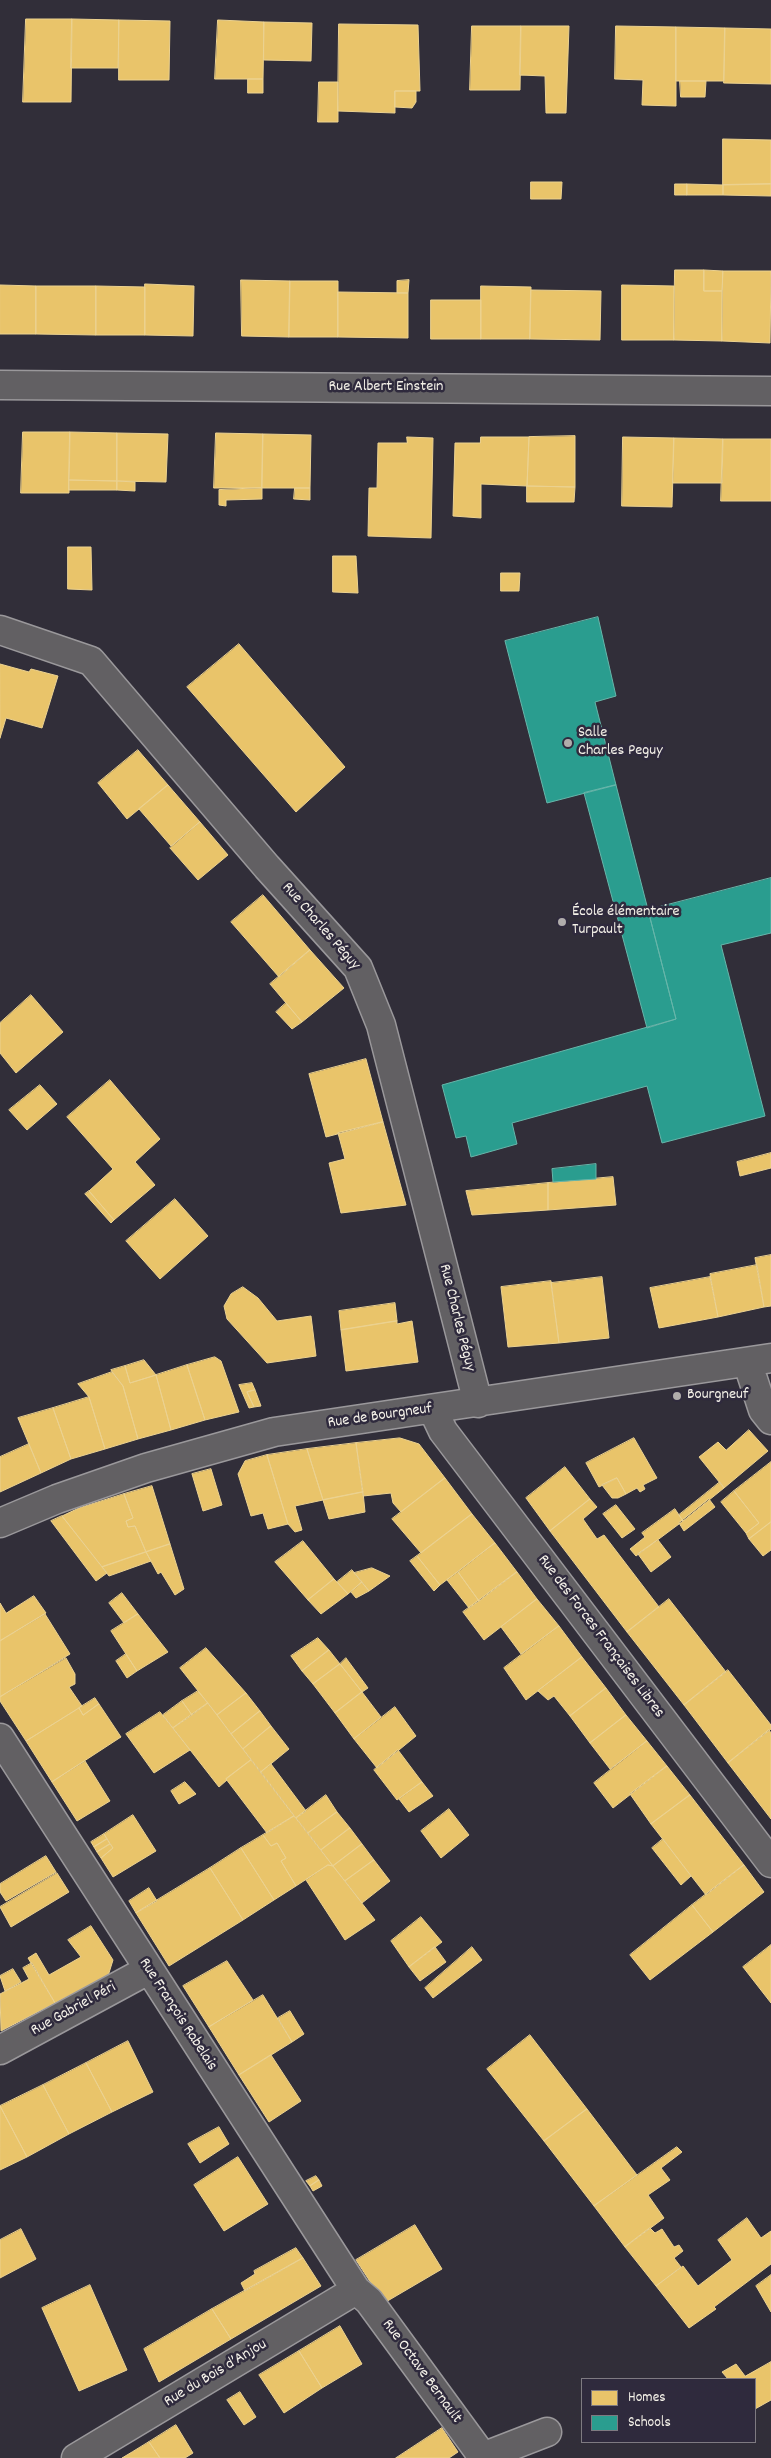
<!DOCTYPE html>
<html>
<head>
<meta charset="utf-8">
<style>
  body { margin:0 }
  #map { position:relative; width:771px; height:2458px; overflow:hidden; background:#312e39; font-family:Dekko,sans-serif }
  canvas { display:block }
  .legend { position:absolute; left:581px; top:2378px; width:175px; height:65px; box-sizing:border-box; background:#2f2a3d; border:1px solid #7e7a81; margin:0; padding:6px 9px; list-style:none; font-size:15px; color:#f4f1e8 }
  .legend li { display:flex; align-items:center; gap:10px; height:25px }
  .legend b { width:25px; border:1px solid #7e7a81 }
</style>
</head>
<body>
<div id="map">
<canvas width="771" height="2458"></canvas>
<ul class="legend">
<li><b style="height:14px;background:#e9c46a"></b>Homes</li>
<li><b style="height:14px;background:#2a9d8f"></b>Schools</li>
</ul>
</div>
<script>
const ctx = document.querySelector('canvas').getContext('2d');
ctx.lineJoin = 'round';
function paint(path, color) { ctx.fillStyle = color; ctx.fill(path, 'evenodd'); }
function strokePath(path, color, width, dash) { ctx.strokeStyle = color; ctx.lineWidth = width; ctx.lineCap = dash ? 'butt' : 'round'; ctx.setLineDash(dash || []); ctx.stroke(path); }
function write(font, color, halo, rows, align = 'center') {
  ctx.font = font + ' Dekko,sans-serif'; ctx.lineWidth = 5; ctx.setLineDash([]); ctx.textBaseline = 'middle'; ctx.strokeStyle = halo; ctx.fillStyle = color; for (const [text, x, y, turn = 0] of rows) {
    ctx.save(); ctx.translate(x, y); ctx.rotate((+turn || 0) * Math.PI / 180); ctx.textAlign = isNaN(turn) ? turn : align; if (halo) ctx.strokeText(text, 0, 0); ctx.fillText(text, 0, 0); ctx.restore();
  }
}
const homes = new Path2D(`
  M26 19H72L71 102H23Z
  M72 19 119 20 118 68H71Z
  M119 20 170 21 169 80H119Z
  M218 20 264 22 263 79H215Z
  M264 22 312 23 311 61 264 60Z
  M339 24 418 25 420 91H395V113L338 111Z
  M472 26H521L520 90H470Z
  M521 26H569L566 113H546L545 76 520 75Z
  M616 26 676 27V106L642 105 643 80 615 79Z
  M676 27 725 28 724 81H676Z
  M725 28 771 29V84L724 83Z
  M248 79H263V93H248Z
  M680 81H706L705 97H681Z
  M319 82H338V122H318Z
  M395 91H416V102L412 108 395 107Z
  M723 139 771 140V184L723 185Z
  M531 182H562L561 199H531Z
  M675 184H687V195H675Z
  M687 184 723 185V195H687Z
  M771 184V196L723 195V185Z
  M675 270H704V291H722V341L674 340Z
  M704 270 723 271 722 291H704Z
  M723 271H771L770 343 722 341Z
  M241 280 290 281 289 337 242 336Z
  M409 280 408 293H397V281Z
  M290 281H338V337H289Z
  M145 284 194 286 193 336 145 335Z
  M0 285 36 286V334H0Z
  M622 285 674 286V340H622Z
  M36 286H96V335L36 334Z
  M96 286 145 287V335H96Z
  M481 286 531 287 530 339H481Z
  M531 290 601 291 600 340 530 339Z
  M338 292 408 293V338L338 337Z
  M431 300H481V339H431Z
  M23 432H70L69 493H21Z
  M70 432 117 433V481L69 480Z
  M117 433 168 434 166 482 117 481Z
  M216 433 263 434 262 488H214Z
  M263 434 311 435 310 488H262Z
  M575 436V487L527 486 529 437Z
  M407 437 433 438 431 538 368 536 369 488H377L378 443H407Z
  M481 437H529L527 486 481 484V518L453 516 455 443H480Z
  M623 437 674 438 672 507 622 506Z
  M674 438 723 439 722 483H673Z
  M723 439H771V501H721Z
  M69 480 117 481V490H69Z
  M117 481 135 482V491L117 490Z
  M527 486 575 487 574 502H527Z
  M262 488V499L226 500V506L219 505V490Z
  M295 488H310V500L294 499Z
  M68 547H91L92 590 68 589Z
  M333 556H356L358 593 333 592Z
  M501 573H520L519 591H501Z
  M239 644 345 767 296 812 187 687Z
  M0 664 29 672 31 669 58 676 42 728 6 718 0 738Z
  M138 750 168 785 127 819 98 783Z
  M168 785 200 822 171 846 139 809Z
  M200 822 228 855 198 880 170 848Z
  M263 895 310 950 279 977 231 922Z
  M310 950 344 988 302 1022 270 984Z
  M31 995 63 1032 16 1073 0 1053V1023Z
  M286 1003 302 1022 292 1029 276 1012Z
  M366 1059 383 1122 326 1137 309 1074Z
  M110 1080 160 1139 135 1162 155 1185 114 1220 89 1191 113 1169 67 1117Z
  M40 1085 57 1104 27 1130 9 1110Z
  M383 1122 406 1205 341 1213 329 1163 345 1159 338 1133Z
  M771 1153V1168L740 1176 737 1162Z
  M613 1177 616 1205 548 1210V1183Z
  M548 1183V1210L472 1215 466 1191Z
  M89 1191 114 1220 111 1223 85 1194Z
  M175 1199 208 1236 160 1279 126 1241Z
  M771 1255V1306L764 1307 755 1258Z
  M757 1265 764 1307 718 1317 710 1274Z
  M602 1277 609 1338 559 1343 551 1283Z
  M710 1277 718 1317 659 1328 650 1288Z
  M551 1281 559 1343 508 1347 501 1287Z
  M243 1287 258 1298 277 1321 311 1316 316 1356 267 1363 227 1319 224 1306 231 1294Z
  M395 1303 397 1321 341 1330 339 1311Z
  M397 1321V1324L412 1321 418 1362 346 1371 341 1330Z
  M215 1357 221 1361 239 1412 205 1420 187 1365Z
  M144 1360 156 1375 130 1383 125 1366Z
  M187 1365 205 1420 171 1430 156 1375Z
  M125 1366 130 1383 156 1375 171 1430 138 1439 123 1386 111 1370Z
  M112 1372 123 1386 138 1439 105 1449 89 1397 78 1384Z
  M252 1383 255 1390 247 1392 254 1407 249 1408 239 1385Z
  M255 1390 261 1406 254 1407 247 1392Z
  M89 1397 105 1449 71 1459 53 1408Z
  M53 1408 71 1459 41 1473 18 1418Z
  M749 1430 768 1451 724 1488 699 1457 718 1442 726 1450Z
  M400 1438 419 1444 445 1478 401 1512 393 1503 391 1493 363 1496 356 1443Z
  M634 1438 657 1478 643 1485 645 1489 640 1492 637 1488 626 1494 617 1478 599 1487 586 1463Z
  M356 1443 363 1492 323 1500 307 1449Z
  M29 1444 41 1473 0 1492V1457Z
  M307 1449 323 1500 295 1506 302 1530 295 1532 288 1524 267 1455Z
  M267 1455 288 1524 268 1529 263 1513 251 1516 238 1474 245 1461Z
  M771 1462V1522L749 1539 746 1533 759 1523 734 1491Z
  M565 1467 590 1499 550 1531 526 1498Z
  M211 1469 222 1505 203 1511 192 1474Z
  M445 1478 472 1514 421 1553 392 1519Z
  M617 1478 626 1494 618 1498H612L602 1485Z
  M720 1482 724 1488 683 1521 679 1515Z
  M152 1486 170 1544 146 1552 135 1526 128 1527 126 1521 133 1518 124 1494Z
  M734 1491 759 1523 746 1533 721 1502Z
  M363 1492 365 1512 329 1519 323 1500Z
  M124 1494 133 1518 126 1521 128 1527 135 1526 146 1552 102 1567 62 1516 79 1508Z
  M590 1499 597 1507 583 1519 597 1539 604 1535 659 1607 627 1632 550 1531Z
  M709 1499 715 1507 684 1531 679 1523Z
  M616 1505 635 1529 622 1538 603 1514Z
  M675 1509 683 1521 636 1556 630 1549 645 1537 642 1533Z
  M472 1514 495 1543 440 1585 417 1556Z
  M62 1516 107 1573 96 1581 51 1521Z
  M771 1522V1550L763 1556 749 1539Z
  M658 1540 671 1557 651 1572 638 1554Z
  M303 1541 334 1579 308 1600 275 1562Z
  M495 1543 517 1572 479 1601 458 1572Z
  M170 1544 184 1589 175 1595 161 1572 158 1574 146 1552Z
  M146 1552 151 1561 109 1576 102 1567Z
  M417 1556 440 1585 434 1591 410 1561Z
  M372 1568 390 1576 369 1591 354 1573Z
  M352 1570 362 1582 348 1594 337 1582Z
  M458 1572 479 1601 469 1608 447 1580Z
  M517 1572 537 1599 484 1640 463 1612Z
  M334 1579 348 1594 321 1614 308 1600Z
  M362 1582 369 1591 356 1598 351 1592Z
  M122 1593 138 1614 124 1623 109 1603Z
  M34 1596 46 1613 0 1641V1603L6 1613Z
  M537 1599 559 1626 521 1654 501 1627Z
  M669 1599 726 1672 684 1705 627 1632Z
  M45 1614 70 1654 0 1697V1641Z
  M138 1614 168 1652 137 1671 111 1631Z
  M559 1626 582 1657 526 1700 504 1668Z
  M318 1638 329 1650 302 1671 291 1656Z
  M206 1648 246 1693 217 1715 180 1668Z
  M329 1650 340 1664 313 1684 302 1671Z
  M126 1654 137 1671 127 1678 116 1661Z
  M582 1657 606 1688 570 1716 554 1696 548 1700 538 1691Z
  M66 1658 75 1674V1684L69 1687 82 1706 26 1741 0 1701V1697Z
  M346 1658 368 1688 362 1692 340 1664Z
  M340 1664 362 1692 335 1713 313 1684Z
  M728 1670 771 1725V1729L728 1763 684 1705Z
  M606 1688 626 1715 590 1743 570 1716Z
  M198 1691 208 1703 192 1715 182 1701Z
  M362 1692 381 1717 354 1739 335 1713Z
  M246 1693 260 1711 231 1734 217 1715Z
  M95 1698 99 1704 83 1715 79 1708Z
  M182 1701 192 1715 173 1728 163 1715Z
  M208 1703 251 1760 226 1779 227 1780 219 1787 173 1728Z
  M99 1704 121 1737 52 1782 26 1741 79 1708 83 1715Z
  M395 1707 416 1736 377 1768 354 1739Z
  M260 1711 271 1726 243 1749 231 1734Z
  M160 1712 190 1750 154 1773 126 1734Z
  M626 1715 647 1741 610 1769 590 1743Z
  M271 1726 289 1749 261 1772 243 1749Z
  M769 1730 771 1733V1819L728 1763Z
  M647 1741 667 1766 613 1808 594 1783Z
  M398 1750 422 1782 397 1800 374 1770Z
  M251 1760 294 1816 267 1833 226 1779Z
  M85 1761 110 1801 77 1821 52 1782Z
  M271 1764 306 1811 296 1818 261 1772Z
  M667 1766 690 1795 651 1824 630 1794Z
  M185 1782 196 1794 179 1804 171 1791Z
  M422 1782 433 1796 409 1812 399 1799Z
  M326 1795 337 1812 308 1833 296 1818Z
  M690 1795 744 1865 706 1895 651 1824Z
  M449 1809 469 1835 441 1858 421 1831Z
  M337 1812 350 1828 321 1850 308 1833Z
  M133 1815 156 1851 113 1877 101 1858 113 1848 104 1834Z
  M294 1816 333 1866 328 1865 296 1886 281 1861 286 1858 277 1843 271 1846 263 1835Z
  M350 1828 362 1844 333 1866 321 1850Z
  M104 1834 107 1839 94 1847 91 1842Z
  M263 1835 271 1846 277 1843 286 1858 281 1861 296 1886 274 1900 241 1848Z
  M107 1839 110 1844 97 1852 94 1847Z
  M663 1839 691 1876 681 1885 652 1848Z
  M110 1844 113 1848 101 1858 97 1852Z
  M362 1844 374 1860 345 1881 333 1866Z
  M241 1848 274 1900 243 1920 210 1868Z
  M46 1856 56 1872 6 1901 0 1892V1884Z
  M374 1860 390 1881 362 1903 345 1881Z
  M328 1865 333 1866 375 1920 345 1940 306 1880Z
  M744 1865 764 1892 713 1932 692 1905Z
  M210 1868 243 1920 169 1966 136 1913Z
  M57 1873 69 1892 11 1927 0 1907Z
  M149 1888 157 1901 136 1913 129 1901Z
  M692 1905 713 1932 650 1980 630 1955Z
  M421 1917 442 1942 409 1967 391 1941Z
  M91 1926 113 1960 108 1976 55 2003 28 1958 36 1953 49 1975 81 1957 68 1940Z
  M771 1945V2003L743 1967Z
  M435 1947 446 1962 420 1981 409 1967Z
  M472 1947 482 1960 433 1998 425 1988Z
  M227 1961 253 2000 209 2027 183 1986Z
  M32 1963 55 2003 1 2031 0 1994 29 1979 23 1968Z
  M13 1969 21 1982 5 1991 0 1976Z
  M263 1995 292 2042 239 2075 209 2027Z
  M290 2011 304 2034 292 2042 278 2018Z
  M530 2035 587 2109 544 2141 487 2069Z
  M128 2041 153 2092 112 2112 86 2063Z
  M271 2055 301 2101 269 2122 239 2075Z
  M86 2063 112 2112 69 2134 43 2085Z
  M43 2085 69 2134 27 2157 0 2106Z
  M0 2106 27 2157 0 2170Z
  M587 2109 637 2175 594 2206 544 2141Z
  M219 2127 229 2144 200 2163 188 2144Z
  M677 2147 682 2152 661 2168 670 2180 648 2195 664 2218 625 2247 594 2206Z
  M238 2157 268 2204 224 2231 194 2185Z
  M316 2176 319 2180 310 2186 306 2181Z
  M319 2180 322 2186 313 2191 310 2186Z
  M747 2218 761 2238 771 2231V2264L714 2307 716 2309 689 2328 656 2286 683 2266 698 2286 732 2260 718 2240Z
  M415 2225 442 2269 384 2303 356 2260Z
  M650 2228 655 2233 662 2229 674 2247 679 2245 683 2251 674 2258 681 2267 656 2286 625 2247Z
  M21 2229 36 2259 0 2278V2240Z
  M296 2248 303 2258 245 2291 241 2283 255 2274 254 2271Z
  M303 2258 321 2286 231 2339 212 2309Z
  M771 2275V2312L756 2286Z
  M90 2285 127 2370 79 2391 42 2308Z
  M212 2309 231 2339 159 2382 144 2349Z
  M340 2326 362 2364 322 2388 299 2351Z
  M299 2351 322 2388 284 2413 259 2375Z
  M771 2362V2400L755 2409V2379H728L722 2372 736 2364 745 2376Z
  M240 2392 256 2417 244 2425 227 2400Z
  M176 2425 193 2453 185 2458H160L149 2442Z
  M442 2428 458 2452 449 2458H396Z
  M149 2442 160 2458H122L132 2452Z`);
paint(homes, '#e9c46a');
strokePath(homes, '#ecd290', 1);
const schools = new Path2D(`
  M598 617 616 696 595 702 616 785 547 803 505 641Z
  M616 785 676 1019 647 1028 584 793Z
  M771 878V933L721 945 765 1116 662 1143 647 1086 512 1123 517 1144 471 1157 466 1136 456 1138 442 1085 676 1019 648 910Z
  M596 1164V1179L553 1182 552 1169Z`);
paint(schools, '#2a9d8f');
strokePath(schools, '#67b6aa', 1);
const minor = new Path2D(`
  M0 385 771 391
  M0 630 91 661 267 867 358 968 381 1025 478 1403
  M748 1364 763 1410 771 1420
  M433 1410 443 1431 771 1863
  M0 1523 57 1499 146 1468 274 1432 771 1358
  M0 1738 356 2290 369 2301 483 2457
  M0 2050 148 1970
  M76 2458 356 2290
  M480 2458 547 2432`);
strokePath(minor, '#9a989b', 31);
strokePath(minor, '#626063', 28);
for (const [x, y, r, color] of [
  [568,743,5,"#b0adab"],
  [562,922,5,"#b0adab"],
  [677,1396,5,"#b0adab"]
]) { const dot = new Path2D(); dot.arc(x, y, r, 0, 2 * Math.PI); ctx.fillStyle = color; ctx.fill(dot); strokePath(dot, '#2f2a3d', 2); }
write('16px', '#f4f1e8', '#2f2a3d', [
  ["Rue Albert Einstein",386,388],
  ["Rue Charles Péguy",320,927,49],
  ["Rue Charles Péguy",456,1318,76],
  ["Rue de Bourgneuf",380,1417,-8],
  ["Rue des Forces Françaises Libres",600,1637,53],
  ["Rue Gabriel Péri",74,2010,-29],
  ["Rue François Rabelais",177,2015,57],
  ["Rue Octave Bernault",421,2372,54],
  ["Rue du Bois d’Anjou",216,2374,-31]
]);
write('16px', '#f4f1e8', '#2f2a3d', [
  ["Salle",578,734],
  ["Charles Peguy",578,752],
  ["École élémentaire",572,913],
  ["Turpault",572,931],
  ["Bourgneuf",687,1396]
], 'left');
</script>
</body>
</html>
